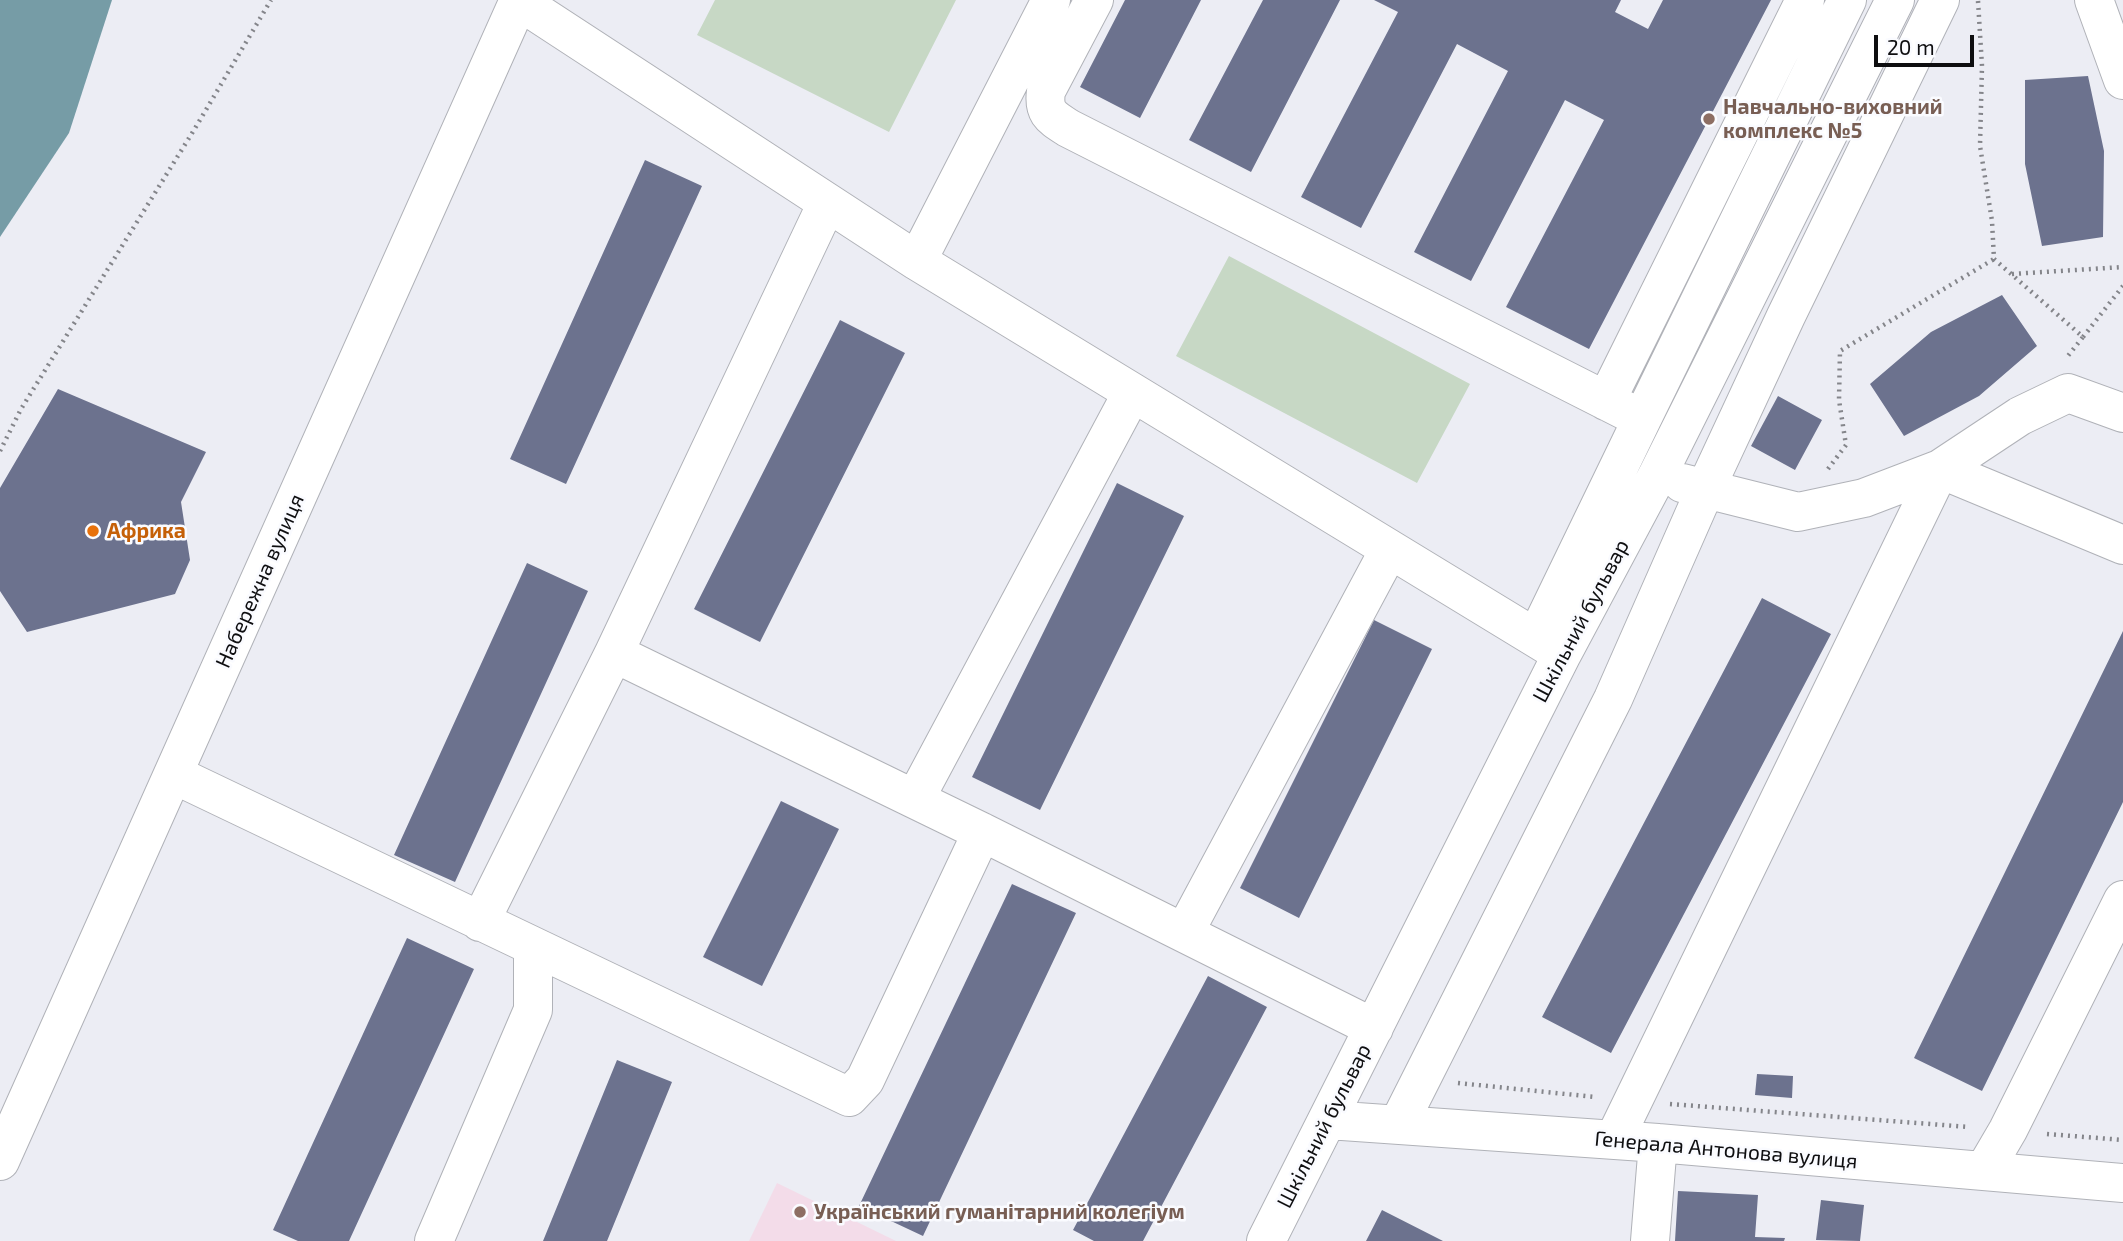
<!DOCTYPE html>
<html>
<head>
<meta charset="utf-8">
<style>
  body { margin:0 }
  #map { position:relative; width:2123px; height:1241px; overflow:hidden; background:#ecedf4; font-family:"Exo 2",sans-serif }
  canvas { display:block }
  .scale { position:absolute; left:1874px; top:35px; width:100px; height:32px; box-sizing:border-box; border:4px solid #0e0e10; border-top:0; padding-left:9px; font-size:21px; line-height:24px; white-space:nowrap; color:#0e0e10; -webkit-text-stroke:5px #fafbff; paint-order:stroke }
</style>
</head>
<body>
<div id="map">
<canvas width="2123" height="1241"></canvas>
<div class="scale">20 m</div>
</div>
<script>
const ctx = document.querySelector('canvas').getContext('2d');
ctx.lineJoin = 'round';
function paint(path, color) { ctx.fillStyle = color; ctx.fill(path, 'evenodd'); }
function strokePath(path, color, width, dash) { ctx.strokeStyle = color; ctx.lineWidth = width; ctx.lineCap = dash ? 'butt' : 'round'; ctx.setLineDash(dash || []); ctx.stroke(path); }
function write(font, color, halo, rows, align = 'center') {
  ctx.font = font + ' "Exo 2",sans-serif'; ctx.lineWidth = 5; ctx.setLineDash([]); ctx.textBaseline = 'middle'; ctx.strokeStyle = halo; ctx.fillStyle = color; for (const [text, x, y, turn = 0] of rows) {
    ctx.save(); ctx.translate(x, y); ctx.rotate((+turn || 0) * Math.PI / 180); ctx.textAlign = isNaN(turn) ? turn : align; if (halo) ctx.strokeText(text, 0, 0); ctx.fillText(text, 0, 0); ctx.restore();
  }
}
paint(new Path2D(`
  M777 1183 896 1241H749Z`), '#f3dce9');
paint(new Path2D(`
  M715 0H956L889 132 697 35Z
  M1229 256 1470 384 1417 483 1176 356Z`), '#c7d8c5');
paint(new Path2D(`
  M0 0H112L69 133 0 237Z`), '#769ca6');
paint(new Path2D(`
  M1125 0H1201L1140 118 1080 87Z
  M1263 0H1340L1251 172 1189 140Z
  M1374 0H1621L1615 12 1648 29 1663 0H1771L1589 349 1506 307 1604 120 1565 100 1471 281 1414 252 1508 71 1457 44 1361 228 1301 197 1398 12Z
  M2088 76 2104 151 2103 237 2042 246 2025 164V80Z
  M645 160 702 186 566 484 510 459Z
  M2002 295 2037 346 1979 396 1904 436 1870 384 1931 332Z
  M840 320 905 353 760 642 694 609Z
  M58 389 206 452 181 502 190 560 175 594 27 632 0 591V488Z
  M1778 396 1822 420 1795 470 1751 446Z
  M1117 483 1184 516 1040 810 972 777Z
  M527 563 588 591 455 882 394 855Z
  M1762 598 1831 634 1611 1053 1542 1017Z
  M1374 620 1432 649 1299 918 1240 888Z
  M2123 631V802L1982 1091 1914 1058Z
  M781 801 839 829 762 986 703 957Z
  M1012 884 1076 913 923 1236 859 1206Z
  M407 938 474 969 349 1241H298L273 1230Z
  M1208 976 1267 1007 1143 1241H1094L1073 1230Z
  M617 1060 672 1082 607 1241H543Z
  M1757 1074 1793 1076 1792 1098 1755 1095Z
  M1678 1191 1758 1195 1755 1237 1785 1238 1784 1241H1675Z
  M1821 1200 1864 1205 1860 1241 1816 1240Z
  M1382 1210 1443 1241H1366Z`), '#6c728e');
const minor = new Path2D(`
  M1094 0 1046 91C1043 113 1051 117 1068 128L1642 419 1536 638
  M2094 0 2123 80
  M519 1 917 261 1562 654
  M917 261 1051 0
  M1606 401 1805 0
  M1642 419 1847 0
  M1682 483 1798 512 1864 498 1940 469 2020 416 2068 393 2123 413
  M614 653 982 832 1374 1028
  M173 774 849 1097 865 1080 982 832
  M915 799 1132 393
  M480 922 614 653 827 203
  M1184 933 1389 550
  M1328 1120 1658 1143 2123 1183
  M1398 1125 1613 699 1705 490 1786 316 1940 0
  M1614 1140 1940 469 2123 545
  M0 1161 519 0
  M1984 1171 2008 1130 2123 900
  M434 1241 533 1010V948
  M1266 1241 1562 654 1657 476 1895 0
  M1650 1241 1658 1143`);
strokePath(minor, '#b0b2b8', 40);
strokePath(new Path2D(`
  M1978 1 1982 66 1980 146 1992 221 1994 259 2083 337 2067 357
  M2012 274 2123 267
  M2083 337 2123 286
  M0 451 21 409 194 130 271 0
  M1828 469 1846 445 1839 400 1840 351 1994 259
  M1458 1083 1595 1097
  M1670 1104 1969 1127
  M2047 1134 2123 1140`), '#84858a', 4.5, [2, 5]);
strokePath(minor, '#fff', 38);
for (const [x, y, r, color] of [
  [1709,119,7,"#8d6e63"],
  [93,531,7,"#e8710a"],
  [800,1212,7,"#8d6e63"]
]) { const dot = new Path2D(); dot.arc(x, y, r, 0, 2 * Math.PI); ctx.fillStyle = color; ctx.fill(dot); strokePath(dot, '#fafbff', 2.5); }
write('bold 21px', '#785e54', '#fafbff', [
  ["Навчально-виховний",1723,107],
  ["комплекс №5",1723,131],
  ["Український гуманітарний колегіум",814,1212]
], 'left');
write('bold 21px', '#c56008', '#fafbff', [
  ["Африка",107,531]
], 'left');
write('21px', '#0e0e10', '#fafbff', [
  ["Набережна вулиця",260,581,-66],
  ["Шкільний бульвар",1581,621,-62],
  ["Шкільний бульвар",1324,1126,-63],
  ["Генерала Антонова вулиця",1726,1150,5]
]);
</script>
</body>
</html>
